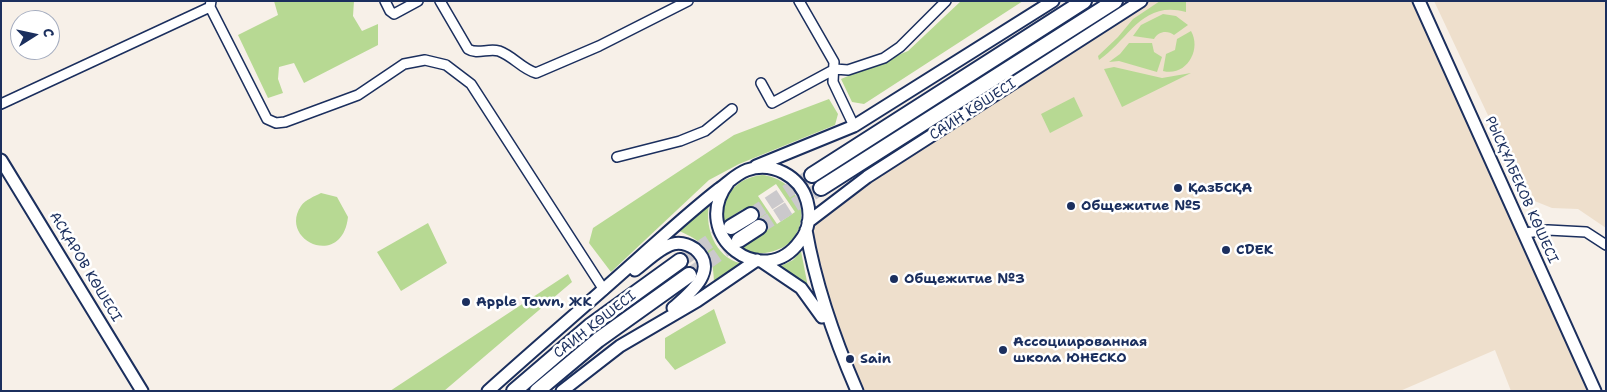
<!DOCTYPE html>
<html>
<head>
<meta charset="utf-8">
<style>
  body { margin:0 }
  #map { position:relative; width:1607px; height:392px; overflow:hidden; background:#f7f0e8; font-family:"Shantell Sans",sans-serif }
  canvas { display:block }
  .frame { position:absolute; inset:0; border:2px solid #1b2f5e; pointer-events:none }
  .north { position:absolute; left:10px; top:10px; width:50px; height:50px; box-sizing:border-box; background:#fff; border:1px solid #a4acbf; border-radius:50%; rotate:80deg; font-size:14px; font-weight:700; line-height:20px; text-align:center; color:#1b2f5e }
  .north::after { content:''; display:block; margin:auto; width:18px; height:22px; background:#1b2f5e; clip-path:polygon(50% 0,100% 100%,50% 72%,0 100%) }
</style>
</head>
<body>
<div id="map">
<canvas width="1607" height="392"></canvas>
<div class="frame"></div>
<div class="north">С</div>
</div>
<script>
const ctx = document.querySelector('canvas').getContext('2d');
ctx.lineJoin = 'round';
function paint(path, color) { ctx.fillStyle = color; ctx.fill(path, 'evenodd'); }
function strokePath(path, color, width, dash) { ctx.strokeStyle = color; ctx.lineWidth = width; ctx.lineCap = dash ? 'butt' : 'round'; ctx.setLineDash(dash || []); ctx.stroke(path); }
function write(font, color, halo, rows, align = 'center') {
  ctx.font = font + ' "Shantell Sans",sans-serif'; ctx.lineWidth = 5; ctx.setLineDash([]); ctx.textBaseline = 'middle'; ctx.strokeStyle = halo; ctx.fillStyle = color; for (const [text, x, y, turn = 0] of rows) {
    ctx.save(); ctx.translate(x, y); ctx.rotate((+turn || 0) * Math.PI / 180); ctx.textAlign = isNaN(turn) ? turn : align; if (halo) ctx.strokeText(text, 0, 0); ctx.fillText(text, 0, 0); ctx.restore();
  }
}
paint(new Path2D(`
  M1141 1H1419L1595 391H1511L1495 350 1400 391H857L834 338 808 222Z
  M1434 1H1606V228L1578 209 1552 208 1527 198Z`), '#eedfcc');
paint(new Path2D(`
  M274 1H354L353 16 362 31 378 24V45L304 83 294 63 279 67 278 79 283 93 268 98 238 35 278 15Z
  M961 1H1023L864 104 852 102 841 79 908 51Z
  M1160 1H1186V12C1141 0 1129 40 1099 60L1098 56 1118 37 1133 19Z
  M1163 14 1176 16 1188 25 1174 35C1168 30 1158 31 1154 39L1133 36 1141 25Z
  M1191 31C1202 50 1186 77 1163 71L1166 54 1175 50 1177 39Z
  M1129 43H1152L1154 52 1162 57 1157 72 1119 61 1109 62 1120 54Z
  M1114 67 1162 78 1191 73 1122 107 1104 69Z
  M1074 97 1083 116 1050 133 1041 114Z
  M829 99 838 114 835 125 739 164 709 180 611 272 589 243 593 228 734 135Z
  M762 175C793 178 814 211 793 239 787 246 779 250 770 252 718 264 702 182 762 175ZM776 184 795 212 777 224 758 196ZM743 209 760 235 743 245 726 220Z
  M321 193 337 197 348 217C342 270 278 240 301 206 305 200 315 196 321 193Z
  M709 205C704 230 718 262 746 264L714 282C713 251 705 242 677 230Z
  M428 223 447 263 401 291 377 252Z
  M801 251 808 287 794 276 779 267 793 260Z
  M568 274 572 282 444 391H390Z
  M714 309 726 343 675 370 665 358V338Z`), '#b7d993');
strokePath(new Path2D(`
  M751 215 812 175
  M759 227 821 188
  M680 261 731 227
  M689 275 739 240`), '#cbc9cc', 14, [14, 7]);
const street = new Path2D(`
  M211 1 210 7 267 119 276 123 285 122 358 95 404 64 425 60 446 65 471 84 604 290
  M385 1 390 11 394 14 418 1
  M440 1 468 49C477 55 488 48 499 51 513 56 522 69 536 73L599 46 688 1
  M799 1 834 62 833 82 854 126
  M761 83 772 103 835 69 848 70 884 58 900 47 946 1
  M1 104 210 7
  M617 157 680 141 705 131 732 109
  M1525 233 1548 230 1586 232 1606 245`);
const secondary = new Path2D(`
  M1419 1 1595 391
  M1 160 142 391
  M756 166 854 126 1053 1
  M808 222 867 177 1141 1
  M806 230C816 287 834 338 857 391
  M761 261 801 288 822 317
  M635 270C646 262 659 248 673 244 681 242 689 245 695 249 720 270 689 294 673 308
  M488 391C539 345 591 301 641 256 667 233 692 210 719 189 728 183 736 174 747 170 772 161 800 176 807 201 811 215 809 230 800 241 764 292 688 236 728 183
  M562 391 620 346 697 301 757 260`);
const primary = new Path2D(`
  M812 175 1084 1
  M821 188 1115 1
  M731 227 751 215
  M739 240 759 227
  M514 391 590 326 680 261
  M537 391 598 340 689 275`);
strokePath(street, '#1b2f5e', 12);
strokePath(secondary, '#1b2f5e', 15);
strokePath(primary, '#1b2f5e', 18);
strokePath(street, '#fff', 9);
strokePath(secondary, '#fff', 11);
strokePath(primary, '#fff', 14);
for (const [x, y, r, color] of [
  [1178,188,5,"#1b2f5e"],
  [1071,206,5,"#1b2f5e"],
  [1226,250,5,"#1b2f5e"],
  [894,279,5,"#1b2f5e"],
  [466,302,5,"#1b2f5e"],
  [1003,350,5,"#1b2f5e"],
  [850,359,5,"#1b2f5e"]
]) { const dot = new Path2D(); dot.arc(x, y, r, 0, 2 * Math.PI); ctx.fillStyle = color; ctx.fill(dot); strokePath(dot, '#fff', 2); }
write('14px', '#1b2f5e', '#fff', [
  ["САИН КӨШЕСІ",973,110,-33],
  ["РЫСҚҰЛБЕКОВ КӨШЕСІ",1521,190,66],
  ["АСҚАРОВ КӨШЕСІ",85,267,59],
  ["САИН КӨШЕСІ",595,325,-38]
]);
write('bold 14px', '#1b2f5e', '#fff', [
  ["ҚазБСҚА",1188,188],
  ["Общежитие №5",1081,206],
  ["CDEK",1236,250],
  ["Общежитие №3",904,279],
  ["Apple Town, ЖК",476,302],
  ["Ассоциированная",1013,342],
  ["школа ЮНЕСКО",1013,358],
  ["Sain",860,359]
], 'left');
</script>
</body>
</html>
